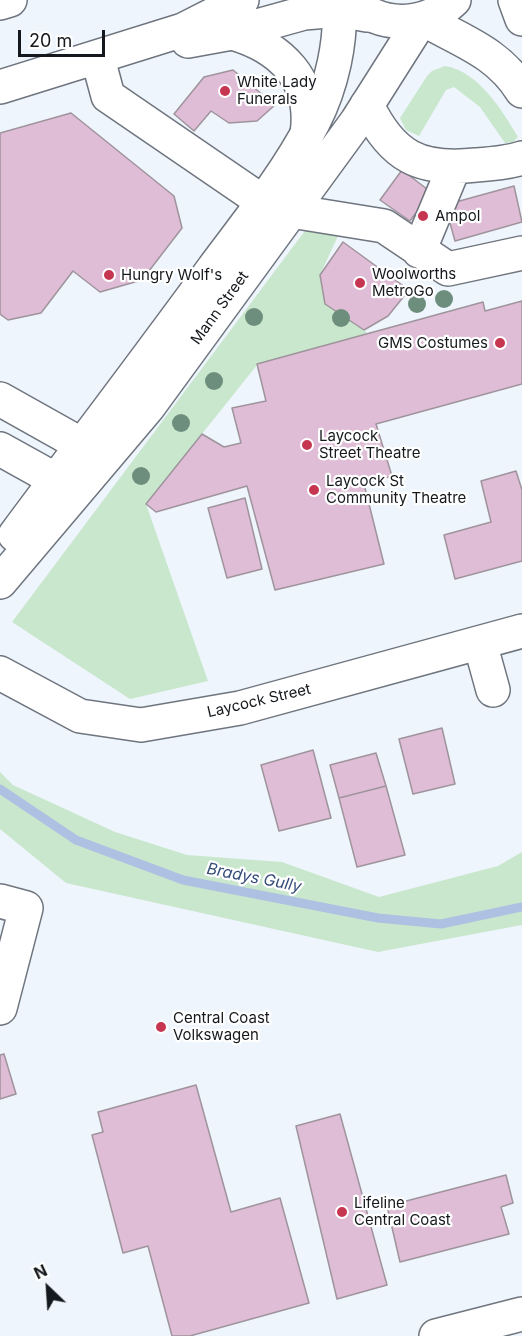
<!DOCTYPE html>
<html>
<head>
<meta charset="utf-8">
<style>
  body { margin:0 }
  #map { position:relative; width:522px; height:1336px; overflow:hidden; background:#eef5fd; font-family:Inter,sans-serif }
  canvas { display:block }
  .north { position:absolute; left:18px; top:1258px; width:60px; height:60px; -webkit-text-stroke:4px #fff; paint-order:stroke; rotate:335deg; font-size:16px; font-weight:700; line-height:24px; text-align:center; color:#15181c }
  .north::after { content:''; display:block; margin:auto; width:21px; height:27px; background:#15181c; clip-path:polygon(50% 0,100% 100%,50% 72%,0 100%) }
  .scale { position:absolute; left:18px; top:30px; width:87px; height:27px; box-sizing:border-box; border:3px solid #15181c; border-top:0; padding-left:8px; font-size:18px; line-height:21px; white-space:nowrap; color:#15181c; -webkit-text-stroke:4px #fff; paint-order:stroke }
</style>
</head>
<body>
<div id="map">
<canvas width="522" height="1336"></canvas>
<div class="north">N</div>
<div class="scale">20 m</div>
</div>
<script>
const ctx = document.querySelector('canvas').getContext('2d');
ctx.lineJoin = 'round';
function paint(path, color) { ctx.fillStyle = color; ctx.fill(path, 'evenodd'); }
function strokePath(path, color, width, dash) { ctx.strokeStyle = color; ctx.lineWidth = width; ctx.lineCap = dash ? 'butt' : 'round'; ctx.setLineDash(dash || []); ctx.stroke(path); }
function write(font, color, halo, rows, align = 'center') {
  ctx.font = font + ' Inter,sans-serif'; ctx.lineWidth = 4.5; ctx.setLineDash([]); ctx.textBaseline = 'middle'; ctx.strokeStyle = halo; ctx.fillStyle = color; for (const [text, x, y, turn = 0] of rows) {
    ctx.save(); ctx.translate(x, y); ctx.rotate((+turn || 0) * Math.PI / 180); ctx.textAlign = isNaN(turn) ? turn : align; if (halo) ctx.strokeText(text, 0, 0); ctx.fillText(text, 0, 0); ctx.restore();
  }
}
paint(new Path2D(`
  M445 66C478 71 502 110 518 137L513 142 505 143 480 107 454 87 446 90 419 136 406 130 400 118 427 76 432 71Z
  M307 228 338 236 320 275 325 304 369 334 257 365 146 504 208 681 130 699 12 622Z
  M0 772 13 785 115 832 187 855 282 862 379 897 498 866 522 852V925L378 952 66 883 0 829Z`), '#c9e7cd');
strokePath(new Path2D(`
  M0 789 76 840 183 880 378 918 441 924 522 907`), '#afc1e2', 9);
const building = new Path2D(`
  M233 70 275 105 257 121 229 123 211 111 194 131 174 114 204 77Z
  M71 113 174 196 182 228 142 280 100 292 73 271 41 313 8 320 0 314V133Z
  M402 170 431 192 410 221 380 200Z
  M514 186 522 222 455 241 445 205Z
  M343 242 409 290 388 316 364 330 325 304 320 275Z
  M522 301V384L376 424 392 476 364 484 384 564 275 590 247 486 156 512 146 504 202 434 224 447 241 443 232 408 266 401 257 364 483 302 485 311Z
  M516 471 522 490V561L455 579 444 535 491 522 481 481Z
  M245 498 262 569 227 578 208 508Z
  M442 728 455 784 413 794 399 739Z
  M313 750 331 818 279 831 261 765Z
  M376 753 386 786 339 798 330 765Z
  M386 786 405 855 357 867 339 798Z
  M4 1054 16 1094 0 1099V1055Z
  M196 1085 231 1212 280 1198 309 1303 190 1336H172L148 1246 123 1253 92 1135 103 1132 98 1112Z
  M340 1114 387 1285 337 1299 296 1126Z
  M506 1175 513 1203 501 1207 509 1234 400 1262 387 1206Z`);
paint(building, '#dfbdd6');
strokePath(building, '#9f949c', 1.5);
const minor = new Path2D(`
  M0 3 10 0
  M232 33C281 47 315 80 307 134
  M188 41 232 33 304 13 340 10 367 15
  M98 59 108 96 263 202
  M0 87 183 30 242 0
  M367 105C392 157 420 171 476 165 491 164 507 163 522 158
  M291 211 384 226 448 269 522 253
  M419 251 454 167
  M0 399 82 445
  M0 449 56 480
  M480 643 493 690
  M0 673 80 716 141 725 240 708 522 631
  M0 901 26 908 0 1008
  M436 1336 522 1314`);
const major = new Path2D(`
  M351 0C380 29 425 28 454 0
  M515 0 522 19
  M423 19C461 41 498 52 522 91
  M15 535C81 446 148 358 213 269 248 222 286 175 313 123 332 86 342 41 339 0
  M0 582 149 406 357 121 421 20`);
strokePath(minor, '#6f757e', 36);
strokePath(major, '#6f757e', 36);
strokePath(minor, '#fff', 33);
strokePath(major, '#fff', 33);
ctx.fillStyle = '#6e8e7d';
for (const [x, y] of [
  [444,299],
  [417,304],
  [254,317],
  [341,318],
  [214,381],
  [181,423],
  [141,476]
]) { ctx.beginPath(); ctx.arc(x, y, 9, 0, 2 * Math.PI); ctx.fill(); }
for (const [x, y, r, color] of [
  [225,91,6,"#c63651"],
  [423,216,6,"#c63651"],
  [109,275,6,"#c63651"],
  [360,283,6,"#c63651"],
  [500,343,6,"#c63651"],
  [307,445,6,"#c63651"],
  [314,490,6,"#c63651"],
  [161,1027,6,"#c63651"],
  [342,1212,6,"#c63651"]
]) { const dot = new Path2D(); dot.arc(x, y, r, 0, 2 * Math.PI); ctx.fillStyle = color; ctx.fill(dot); strokePath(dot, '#fff', 2); }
write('15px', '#15181c', '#fff', [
  ["White Lady",237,82],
  ["Funerals",237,99],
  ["Ampol",435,216],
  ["Woolworths",372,274],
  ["MetroGo",372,291],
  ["Hungry Wolf's",121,275],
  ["GMS Costumes",488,343,"right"],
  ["Laycock",319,436],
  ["Street Theatre",319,453],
  ["Laycock St",326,481],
  ["Community Theatre",326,498],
  ["Central Coast",173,1018],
  ["Volkswagen",173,1035],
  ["Lifeline",354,1203],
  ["Central Coast",354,1220]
], 'left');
write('15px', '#15181c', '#fff', [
  ["Mann Street",220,308,-54],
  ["Laycock Street",259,701,-13]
]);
write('italic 16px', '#364d7a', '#fff', [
  ["Bradys Gully",254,878,11]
]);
</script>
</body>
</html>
